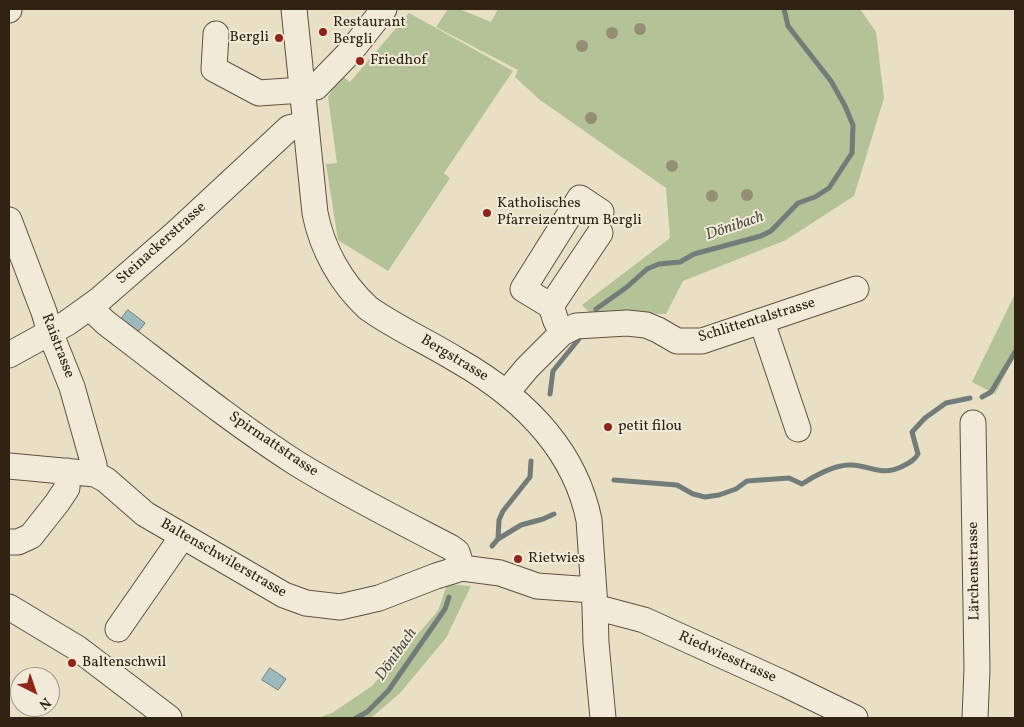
<!DOCTYPE html>
<html>
<head>
<meta charset="utf-8">
<style>
  body { margin:0 }
  #map { position:relative; width:1024px; height:727px; overflow:hidden; background:#e9dfc5; font-family:Vollkorn,serif }
  canvas { display:block }
  .frame { position:absolute; inset:0; border:10px solid #322213; pointer-events:none }
  .north { position:absolute; left:10px; top:667px; width:50px; height:50px; box-sizing:border-box; background:#f1ead9; border:1px solid #a59a8a; border-radius:50%; rotate:139deg; font-size:14px; font-weight:700; line-height:20px; text-align:center; color:#322213 }
  .north::after { content:''; display:block; margin:auto; width:18px; height:22px; background:#8f2418; clip-path:polygon(50% 0,100% 100%,50% 72%,0 100%) }
</style>
</head>
<body>
<div id="map">
<canvas width="1024" height="727"></canvas>
<div class="frame"></div>
<div class="north">N</div>
</div>
<script>
const ctx = document.querySelector('canvas').getContext('2d');
ctx.lineJoin = 'round';
function paint(path, color) { ctx.fillStyle = color; ctx.fill(path, 'evenodd'); }
function strokePath(path, color, width, dash) { ctx.strokeStyle = color; ctx.lineWidth = width; ctx.lineCap = dash ? 'butt' : 'round'; ctx.setLineDash(dash || []); ctx.stroke(path); }
function write(font, color, halo, rows, align = 'center') {
  ctx.font = font + ' Vollkorn,serif'; ctx.lineWidth = 4; ctx.setLineDash([]); ctx.textBaseline = 'middle'; ctx.strokeStyle = halo; ctx.fillStyle = color; for (const [text, x, y, turn = 0] of rows) {
    ctx.save(); ctx.translate(x, y); ctx.rotate((+turn || 0) * Math.PI / 180); ctx.textAlign = isNaN(turn) ? turn : align; if (halo) ctx.strokeText(text, 0, 0); ctx.fillText(text, 0, 0); ctx.restore();
  }
}
paint(new Path2D(`
  M448 9H459L491 22 498 9H860L876 32 884 98 854 196 786 240 683 281 666 314 589 312 582 305 670 238 666 188 540 100 515 77 518 70 436 27Z
  M409 13 513 71 444 173 450 178 388 271 338 240 326 164 337 163 328 97 341 75 350 82Z
  M1015 294V356L995 394 972 382Z
  M447 584 471 586 446 638 400 693 371 718H318L332 713 372 686 438 611Z`), '#b4c297');
const water = new Path2D(`
  M128 310 145 323 138 332 121 319Z
  M270 668 286 679 278 690 262 680Z`);
paint(water, '#9cbabe');
strokePath(water, '#727d7a', 1);
strokePath(new Path2D(`
  M596 309 627 287 647 269 659 264 680 262 694 254 761 236 771 231 798 203 815 197 829 188 852 153 853 125 845 106 831 81 788 26 784 9
  M550 394 553 371 579 339
  M982 397 991 392 1015 352
  M614 480 677 485 693 494 705 497 719 495 736 489 747 481 789 478 802 484C814 476 836 464 851 465 873 466 882 477 903 466 909 463 915 460 918 454L912 432 925 418 946 403 970 398
  M498 539 521 525 543 519 554 514
  M492 546 498 539 499 520 503 511 530 477 531 461
  M356 718 367 712 388 691 445 609 449 597`), '#727d7a', 5);
const minor = new Path2D(`
  M294 9 315 213C322 249 341 283 368 308 396 328 428 342 457 360 520 396 574 446 589 520L595 607 596 643 603 718
  M9 10V9
  M216 34 214 69 259 93 302 90
  M316 87 351 51 384 9
  M9 220 44 312 50 332 72 387 94 465 95 474
  M551 306 600 233
  M89 307 106 323C168 370 231 421 296 463 346 494 398 520 450 547L457 552 462 568
  M762 322 798 429
  M562 333 556 321 551 306 523 289 580 198 601 212
  M9 355 67 323 99 300 176 233 289 128 306 124
  M507 392 527 368 562 333 576 326 627 323 646 325 658 330 677 341H702L856 289
  M973 423 977 669 975 718
  M9 466 95 474 106 480 145 514 284 595 306 603 340 607 379 598 436 576 462 568 500 573 537 586 593 590
  M9 542H18L31 536 57 503 67 488V471
  M9 607 77 648 169 718
  M595 607 644 620 785 684 855 718
  M118 629 182 537`);
strokePath(minor, '#605140', 27);
strokePath(minor, '#f1ead9', 25);
ctx.fillStyle = '#968d75';
for (const [x, y] of [
  [640,29],
  [612,33],
  [582,46],
  [591,118],
  [672,166],
  [747,195],
  [712,196]
]) { ctx.beginPath(); ctx.arc(x, y, 6, 0, 2 * Math.PI); ctx.fill(); }
for (const [x, y, r, color] of [
  [323,32,5,"#8f2418"],
  [279,38,5,"#8f2418"],
  [360,61,5,"#8f2418"],
  [487,213,5,"#8f2418"],
  [608,427,5,"#8f2418"],
  [518,559,5,"#8f2418"],
  [72,663,5,"#8f2418"]
]) { const dot = new Path2D(); dot.arc(x, y, r, 0, 2 * Math.PI); ctx.fillStyle = color; ctx.fill(dot); strokePath(dot, '#f1ead9', 2); }
write('15px', '#322213', '#f1ead9', [
  ["Restaurant",333,23],
  ["Bergli",333,40],
  ["Bergli",269,38,"right"],
  ["Friedhof",370,61],
  ["Katholisches",497,204],
  ["Pfarreizentrum Bergli",497,221],
  ["petit filou",618,427],
  ["Rietwies",528,559],
  ["Baltenschwil",82,663]
], 'left');
write('15px', '#322213', '#f1ead9', [
  ["Steinackerstrasse",162,244,-42],
  ["Schlittentalstrasse",757,321,-17],
  ["Raistrasse",57,346,69],
  ["Bergstrasse",454,359,31],
  ["Spirmattstrasse",273,445,34],
  ["Baltenschwilerstrasse",223,559,30],
  ["Lärchenstrasse",975,571,-91],
  ["Riedwiesstrasse",727,658,24]
]);
write('italic 16px', '#525046', '#f1ead9', [
  ["Dönibach",735,227,-19],
  ["Dönibach",397,655,-55]
]);
</script>
</body>
</html>
